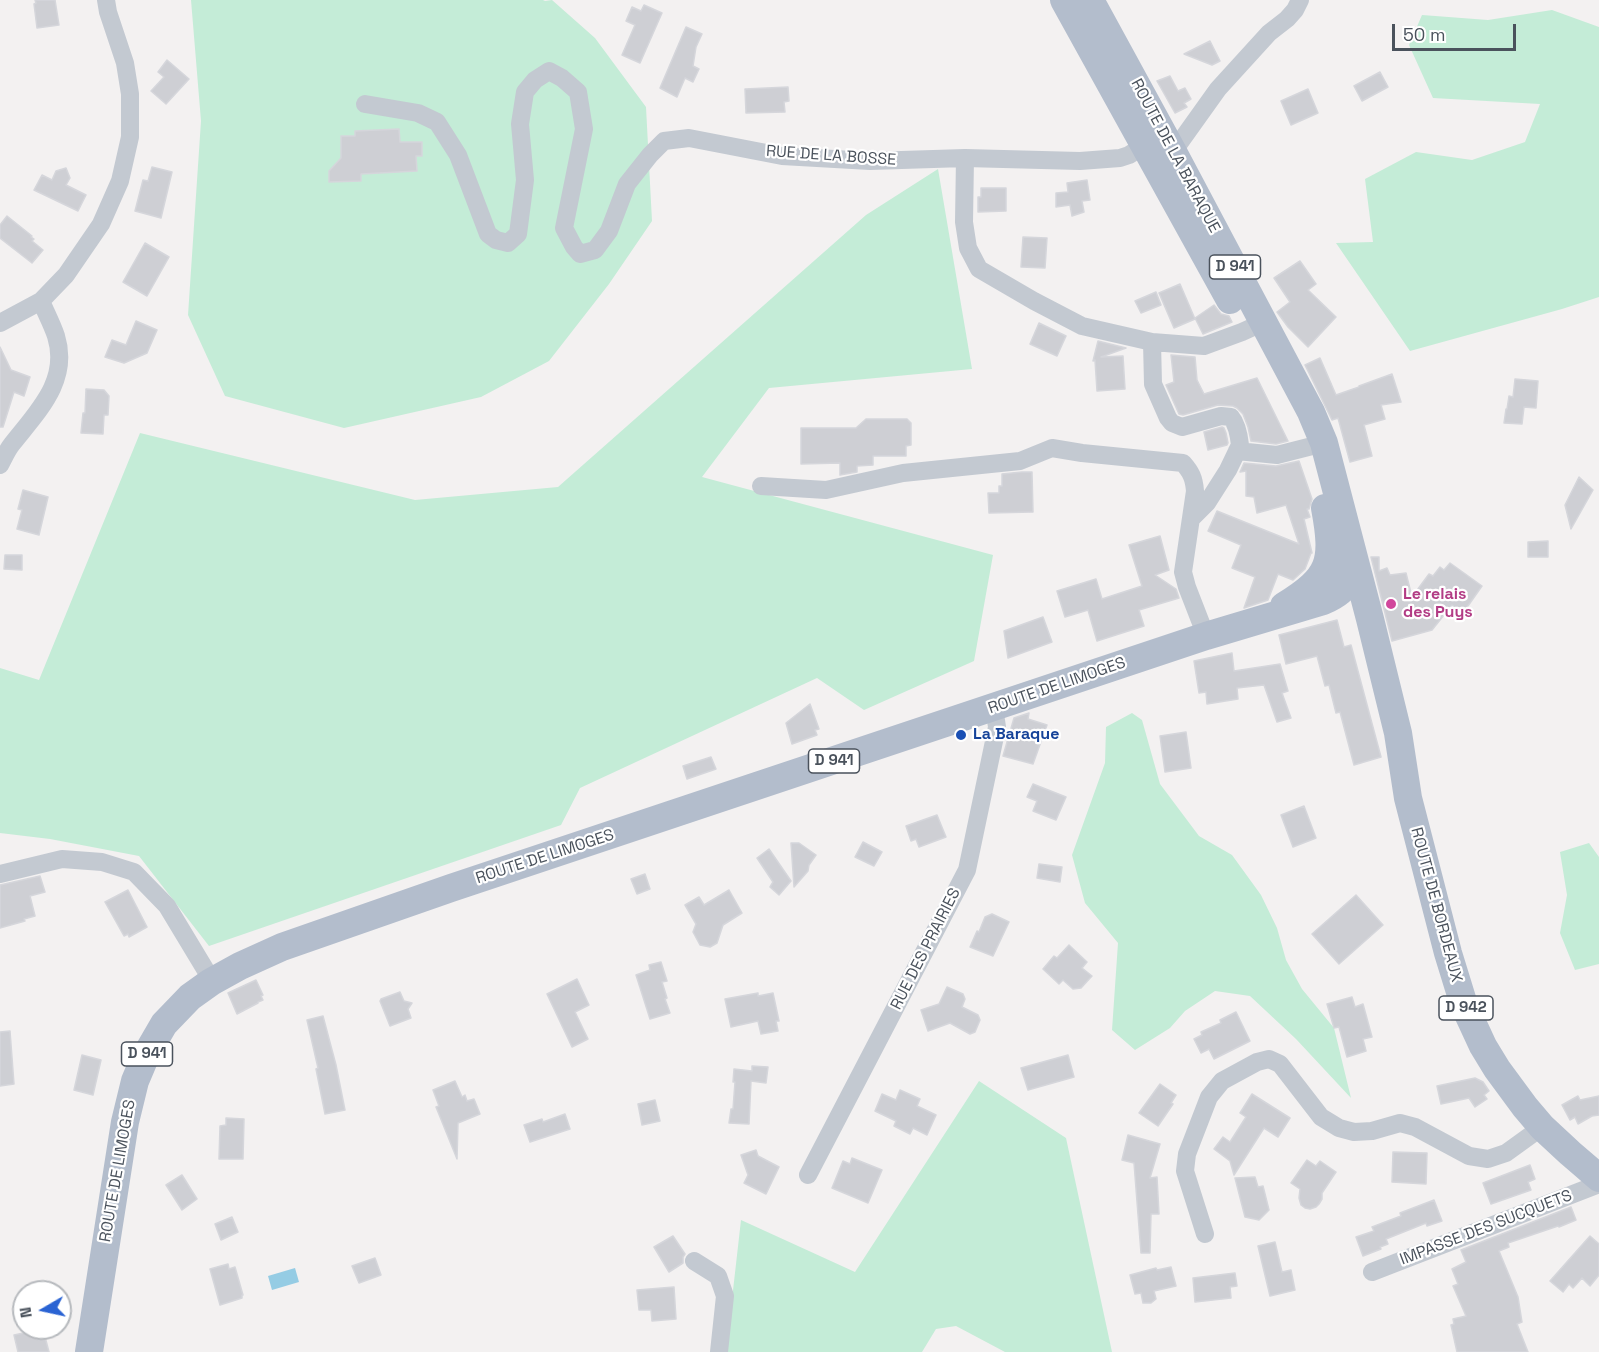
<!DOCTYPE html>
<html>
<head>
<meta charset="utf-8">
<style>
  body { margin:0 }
  #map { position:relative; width:1599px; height:1352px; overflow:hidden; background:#f3f1f1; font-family:"Space Grotesk",sans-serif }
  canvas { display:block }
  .north { position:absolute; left:12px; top:1280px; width:60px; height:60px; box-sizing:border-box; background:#fff; border:2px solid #b7babe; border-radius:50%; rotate:261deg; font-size:16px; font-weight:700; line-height:24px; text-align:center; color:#4a525c }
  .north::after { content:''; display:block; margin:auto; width:21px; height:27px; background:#2a63d3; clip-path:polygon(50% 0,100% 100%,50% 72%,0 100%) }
  .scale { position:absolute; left:1392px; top:24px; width:124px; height:27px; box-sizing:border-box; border:3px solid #4a525c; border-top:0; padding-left:8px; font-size:18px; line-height:21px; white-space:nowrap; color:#4a525c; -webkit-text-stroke:4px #fff; paint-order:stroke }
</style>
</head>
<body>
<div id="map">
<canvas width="1599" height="1352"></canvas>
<div class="north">N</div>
<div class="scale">50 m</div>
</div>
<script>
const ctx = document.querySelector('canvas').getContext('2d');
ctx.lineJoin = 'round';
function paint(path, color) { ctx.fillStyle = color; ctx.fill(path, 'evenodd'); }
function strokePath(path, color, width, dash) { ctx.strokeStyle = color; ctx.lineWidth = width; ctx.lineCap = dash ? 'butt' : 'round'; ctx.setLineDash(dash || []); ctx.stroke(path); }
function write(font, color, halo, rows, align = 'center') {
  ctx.font = font + ' "Space Grotesk",sans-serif'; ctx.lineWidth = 4.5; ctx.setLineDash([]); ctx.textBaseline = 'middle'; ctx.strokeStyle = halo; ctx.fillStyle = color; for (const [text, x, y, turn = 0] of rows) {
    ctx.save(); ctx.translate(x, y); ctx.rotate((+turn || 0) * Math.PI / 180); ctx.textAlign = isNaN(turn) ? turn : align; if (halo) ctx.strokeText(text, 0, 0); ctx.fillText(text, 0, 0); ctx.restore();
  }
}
paint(new Path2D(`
  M191 0H543L545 1 552 0 595 38 646 107 652 221 609 284 549 361 481 397 344 428 225 396 188 315 201 121Z
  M1552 10 1599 27V297L1562 309 1410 351 1336 243 1373 242 1365 179 1416 152 1472 160 1525 142 1540 104 1433 98 1409 45 1422 15 1488 20Z
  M938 169 972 369 769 388 702 477 993 555 974 661 864 710 817 678 580 788 561 825 209 946 139 856 50 839 0 833V668L39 680 140 433 415 500 558 487 866 215Z
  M1132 713 1142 720 1160 784 1199 836 1232 855 1261 895 1277 928 1286 960 1302 989 1334 1028 1351 1098 1296 1039 1250 996 1215 991 1185 1011 1170 1028 1135 1050 1112 1030 1118 943 1085 903 1072 855 1105 763 1106 727Z
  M1589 843 1599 857V964L1575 970 1560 933 1567 895 1560 852Z
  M979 1081 1066 1138 1112 1352H1005L956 1326 936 1329 922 1352H726L741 1220 855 1272Z`), '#c4ecd7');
paint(new Path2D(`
  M295 1268 299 1282 272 1290 268 1276Z`), '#95cce4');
const building = new Path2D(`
  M35 0H55L59 25 37 28 34 4 36 3Z
  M644 5 662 13 640 63 622 55 635 25 626 21 632 7 641 11Z
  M686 27 702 34 696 47 693 66 699 69 693 82 685 78 677 97 660 88Z
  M1210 41 1220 61 1212 65 1184 54Z
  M167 60 189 79 166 104 151 91 164 77 158 72Z
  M1380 72 1388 87 1362 101 1354 86Z
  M1170 76 1178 91 1185 88 1191 99 1184 103 1187 107 1175 113 1157 81Z
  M788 87 789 101 784 102 785 112 746 113 745 89Z
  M1308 89 1318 113 1291 125 1281 101Z
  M399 129 400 142H422V156H416L417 171 361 174V181L329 182V171L341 158V136H355V131Z
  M152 167 172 172 161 218 135 211 143 180 148 181Z
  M66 168 70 178 66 185 86 195 78 211 34 190 42 175 52 180 56 171Z
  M1087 180 1090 200 1082 201 1084 212 1072 216 1070 205 1056 207V193L1068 192 1067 183Z
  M981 188H1006V211L978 212V197H981Z
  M7 216 32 236 31 237 34 239 32 241 43 250 32 263 0 238V225Z
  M1023 237 1047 238 1045 268 1021 267Z
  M145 243 169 257 147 296 123 282Z
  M1300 261 1316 284 1308 290 1336 317 1308 347 1288 327 1277 312 1290 302 1274 278Z
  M1180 284 1195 319 1174 328 1159 293Z
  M1156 292 1161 305 1141 313 1135 301Z
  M1214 305 1221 314 1229 316 1232 322 1203 334 1195 318Z
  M136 321 157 330 147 353 124 363 105 357 112 340 126 345Z
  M1039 323 1066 336 1057 356 1030 344Z
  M1098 341 1126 348 1101 357 1123 356 1125 389 1097 391 1095 360 1093 361Z
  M0 347 11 370 30 377 24 396 14 392 3 427H0Z
  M1171 355 1195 357 1197 380 1204 394 1257 378 1288 441 1276 444 1251 441 1248 427 1243 414 1237 408 1233 406 1218 405 1183 415 1179 414 1166 385 1174 382Z
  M1320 358 1336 395 1359 387V386L1392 374 1401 402 1381 405 1385 419 1364 425 1372 456 1350 462 1338 418 1332 420 1305 365Z
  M1515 379 1538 381 1536 408 1524 407 1522 424 1504 423 1506 409H1507L1509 396 1513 397Z
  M86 389 104 390 109 396 108 415H104L103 434 81 433 83 413H85Z
  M866 419H907L911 423V445L906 446V456H873V465L857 466V472L840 475V463L801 464V428H856Z
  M1222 427 1224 428 1226 433 1228 443 1227 445 1208 450 1204 432Z
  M1299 461 1312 499 1309 509H1307L1310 517 1304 519 1312 553H1311L1305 569 1293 580 1278 574 1268 600 1244 608 1255 577 1232 568 1241 545 1208 531 1217 511 1299 544 1286 505 1257 513 1254 497 1246 496V471L1240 472 1244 463 1276 466Z
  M1022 472H1032L1033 512 989 513 988 493H999V486H1002V474Z
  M1579 477 1593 490 1571 529 1565 505Z
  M23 490 48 497 39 535 17 529 22 510 18 509Z
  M1160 536 1169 570 1155 575 1176 589 1179 598 1139 610 1144 626 1097 641 1088 610 1065 617 1057 591 1096 579 1102 599 1142 586 1129 545Z
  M1548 541V557H1528V542Z
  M5 555H22V570L4 569Z
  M1371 557H1379V571L1387 568 1390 575 1406 573 1412 597 1429 574 1433 576 1440 567 1444 570 1450 563 1482 586 1463 613 1452 605 1432 630 1392 641Z
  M1043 617 1052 642 1008 658 1004 631Z
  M1337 620 1344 647 1351 645 1381 757 1354 765 1340 712 1336 713 1329 685 1325 686 1317 656 1286 664 1279 635Z
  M1232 653 1234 671 1280 664 1288 691 1282 693 1291 718 1277 722 1264 685 1237 688 1238 699 1207 704 1206 692 1199 693 1194 661Z
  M810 704 819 729 815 730 817 735 792 744 786 723Z
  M1029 713 1028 719 1047 725 1033 764 1003 756 1014 718Z
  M1186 732 1191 768 1165 772 1160 736Z
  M711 757 716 769 687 779 683 766Z
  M1033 784 1066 797 1056 820 1033 811 1037 801 1027 797Z
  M1304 806 1316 838 1293 847 1281 815Z
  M937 815 946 837 919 847 916 839 911 841 906 826Z
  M863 842 882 852 874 866 855 857Z
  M791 843H799L816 855 809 865 808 871 794 887Z
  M769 849 791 881 779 895 770 887 773 882 757 858Z
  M1039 864 1062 867 1060 882 1037 878Z
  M645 874 650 889 637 894 631 879Z
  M40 876 45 892 30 896 35 916 24 919 25 921 0 928V885Z
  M128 890 147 927 129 937 128 934 124 936 105 902Z
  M729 890 742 913 723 925 717 943 710 947 700 945 693 932 696 924 685 905 699 897 704 905Z
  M1356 895 1383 925 1339 964 1312 934Z
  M992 914 1009 922 993 956 970 947 977 931 979 932 985 917Z
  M1069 945 1087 962 1082 968 1092 976 1081 988 1073 989 1063 980 1059 984 1043 969 1054 956 1057 958Z
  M661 962 667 981 662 982 667 998 665 999 670 1013 650 1019 636 975 650 970 649 965Z
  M577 979 589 1005 575 1012 588 1039 572 1047 547 994Z
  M256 980 263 995 261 996 263 1000 258 1002V1003L237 1014 228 993Z
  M947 987 963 994 965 999 962 1007 978 1015 980 1020 975 1032 970 1034 950 1023 928 1031 921 1010 939 1004Z
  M400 992 404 1001 412 1003 408 1009 411 1018 390 1026 380 1001 381 999Z
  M758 993V996L773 993 779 1021H776L778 1031 761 1034 758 1021 731 1027 725 999Z
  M1352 997 1355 1007 1363 1004 1372 1037 1363 1039 1366 1051 1347 1057 1339 1027 1334 1028 1327 1004Z
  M1236 1012 1250 1041 1214 1059 1209 1049 1201 1053 1194 1039 1202 1035 1201 1032 1221 1023 1220 1020Z
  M323 1016 336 1065 345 1110 325 1114 316 1069 318 1068 307 1020Z
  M10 1031 14 1084 0 1086V1032Z
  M82 1055 101 1060 93 1095 74 1090Z
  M1068 1055 1074 1077 1028 1090 1021 1068Z
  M752 1066 768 1067 766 1083 751 1081 749 1124 729 1123 731 1109H733L735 1082H733L734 1069 752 1071Z
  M1475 1078 1483 1082 1489 1091 1484 1095 1487 1099 1475 1107 1469 1098 1441 1104 1437 1086Z
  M455 1081 462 1097 465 1095 467 1101 474 1099 480 1114 458 1123 457 1159 436 1107 439 1106 433 1090Z
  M1160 1084 1176 1095 1171 1103 1173 1104 1158 1126 1139 1113Z
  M900 1090 920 1099 917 1106 936 1115 927 1135 913 1128 910 1134 894 1126 896 1121 875 1111 882 1094 896 1100Z
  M1252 1094 1290 1118 1278 1137 1264 1128 1234 1175 1230 1161 1214 1149 1223 1137 1230 1142 1246 1117 1240 1113Z
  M1578 1096 1580 1100 1599 1096V1115L1592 1116 1578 1124 1575 1117 1570 1120 1562 1105Z
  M655 1100 660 1121 642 1125 638 1104Z
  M565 1114 570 1129 530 1142 524 1125 542 1119 543 1122Z
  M226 1118 244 1119 243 1159H219L220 1126 226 1125Z
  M1128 1135 1160 1144 1150 1178 1157 1177 1159 1214H1151L1150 1253H1141L1134 1163 1122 1160Z
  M756 1150 758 1156 779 1167 766 1194 744 1183 748 1175 741 1155Z
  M1393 1152 1427 1153 1426 1184 1392 1182Z
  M852 1158 882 1170 868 1203 832 1188 843 1161 850 1164Z
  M1307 1160 1316 1166 1320 1161 1336 1172 1322 1193V1199L1319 1204 1316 1207 1310 1209 1305 1208 1301 1205 1299 1198 1300 1189 1291 1183Z
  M1530 1165 1535 1179 1528 1182 1531 1190 1491 1204 1483 1183Z
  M182 1175 197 1199 182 1210 166 1185Z
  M1255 1177 1258 1187 1263 1186 1269 1210 1259 1220 1245 1217 1235 1178Z
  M1434 1200 1442 1221 1427 1226 1426 1223 1386 1239 1388 1244 1380 1247 1381 1249 1363 1256 1356 1237 1374 1231 1372 1227 1401 1216 1400 1213Z
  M1571 1207 1576 1220 1559 1227 1558 1226 1508 1243 1509 1247 1499 1251 1518 1297 1522 1322 1517 1324 1528 1352H1457L1451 1325 1454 1324 1453 1319 1466 1316 1453 1286 1458 1284 1452 1269 1466 1262 1461 1250Z
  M232 1217 238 1232 221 1240 215 1224Z
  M673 1236 685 1254 683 1257V1263L669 1272 654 1247Z
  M1590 1236 1599 1244V1275L1590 1286 1582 1278 1573 1288 1569 1284 1563 1292 1550 1281Z
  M1275 1242 1282 1272 1291 1270 1295 1290 1270 1296 1258 1246Z
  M375 1258 381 1275 359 1283 352 1266Z
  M228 1264 229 1269 235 1267 243 1295H242V1298L220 1305 210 1269Z
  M1171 1267 1176 1286 1154 1291 1156 1299 1151 1303H1143L1141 1293 1135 1294 1130 1275 1156 1268 1157 1270Z
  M1235 1273 1237 1286 1230 1287 1231 1298 1195 1302 1193 1278Z
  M674 1287 676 1319 652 1321 651 1310H639L637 1290Z
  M43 1329 49 1352H18L14 1335Z`);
paint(building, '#cecfd4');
strokePath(building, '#d5d6db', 1.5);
strokePath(new Path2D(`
  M365 104 418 113 437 122 458 155 488 234 496 240 508 243 518 234 525 180 520 124 525 92 535 80 549 71 562 78 578 92 584 129 564 228 574 247 580 254 595 250 609 231 627 184 650 155 664 141 689 138 782 156 870 161 965 158 1080 161 1120 158 1129 155 1145 145
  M965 158 964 222 968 248 979 269 1034 301 1082 326 1152 342 1204 346 1242 332 1264 322
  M1169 160 1173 152 1218 89 1269 33 1287 19 1295 10 1300 0
  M0 323 41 301 66 275 101 224 120 181 130 137V94L125 63 108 12 106 0
  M1152 342 1153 384 1168 418 1172 423 1182 427 1221 416 1231 417C1236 423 1239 436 1240 445L1228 470 1207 503 1191 519
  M1237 451 1277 455 1324 443
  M0 465C4 458 7 450 12 444 37 412 70 381 56 336 52 324 46 313 41 301
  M761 486 826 490 903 473 1020 461 1052 448 1082 453 1183 463C1191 472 1194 478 1195 491L1183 572 1187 587 1206 636
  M0 874 62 859 102 862 134 872 167 906 205 969 211 982
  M808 1175 967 870 997 727 994 707
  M1205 1234 1185 1171 1187 1154 1209 1097 1222 1081 1257 1062 1269 1059 1280 1064 1321 1117 1339 1128 1354 1132 1372 1131 1400 1123 1415 1127 1469 1156 1488 1159 1506 1153 1542 1127
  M694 1261 718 1276 725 1296 719 1352
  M1372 1272 1599 1184`), '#c3c9d1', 18);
strokePath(new Path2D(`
  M1064 0 1230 300
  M1090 0 1173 152 1311 412 1324 443 1370 619 1398 733 1408 798 1448 953 1464 1005 1483 1046 1497 1069 1525 1107 1542 1127 1570 1153 1599 1178
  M1284 606C1331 577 1335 562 1325 508
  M89 1352 125 1122 135 1081 146 1055 164 1024 190 997 211 982 240 966 282 947 451 888 1206 636 1323 601C1352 589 1353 575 1350 546`), '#b3bdcc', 28);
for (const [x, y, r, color] of [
  [1391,604,6,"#d1479c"],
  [961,735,6,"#1a4fb4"]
]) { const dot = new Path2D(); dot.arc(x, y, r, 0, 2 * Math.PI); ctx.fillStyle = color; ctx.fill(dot); strokePath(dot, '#fff', 2); }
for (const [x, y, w] of [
  [1235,267,51],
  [834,761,51],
  [1466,1008,54],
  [147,1054,51]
]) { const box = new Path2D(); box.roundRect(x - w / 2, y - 12, w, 24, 4.5); ctx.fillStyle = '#fff'; ctx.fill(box); strokePath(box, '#4a525c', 1.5); }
write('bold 15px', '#4a525c', null, [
  ["D 941",1235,267],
  ["D 941",834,761],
  ["D 942",1466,1008],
  ["D 941",147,1054]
]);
write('16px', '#4a525c', '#fff', [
  ["RUE DE LA BOSSE",831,156,4],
  ["ROUTE DE LA BARAQUE",1175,156,62],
  ["ROUTE DE LIMOGES",1057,686,-19],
  ["ROUTE DE LIMOGES",545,857,-18],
  ["ROUTE DE BORDEAUX",1436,905,75],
  ["RUE DES PRAIRIES",926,949,-63],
  ["ROUTE DE LIMOGES",118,1171,-80],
  ["IMPASSE DES SUCQUETS",1486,1228,-21]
]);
write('bold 16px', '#b23c85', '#fff', [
  ["Le relais",1403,595],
  ["des Puys",1403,613]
], 'left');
write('bold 16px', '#164399', '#fff', [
  ["La Baraque",973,735]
], 'left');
</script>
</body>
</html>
